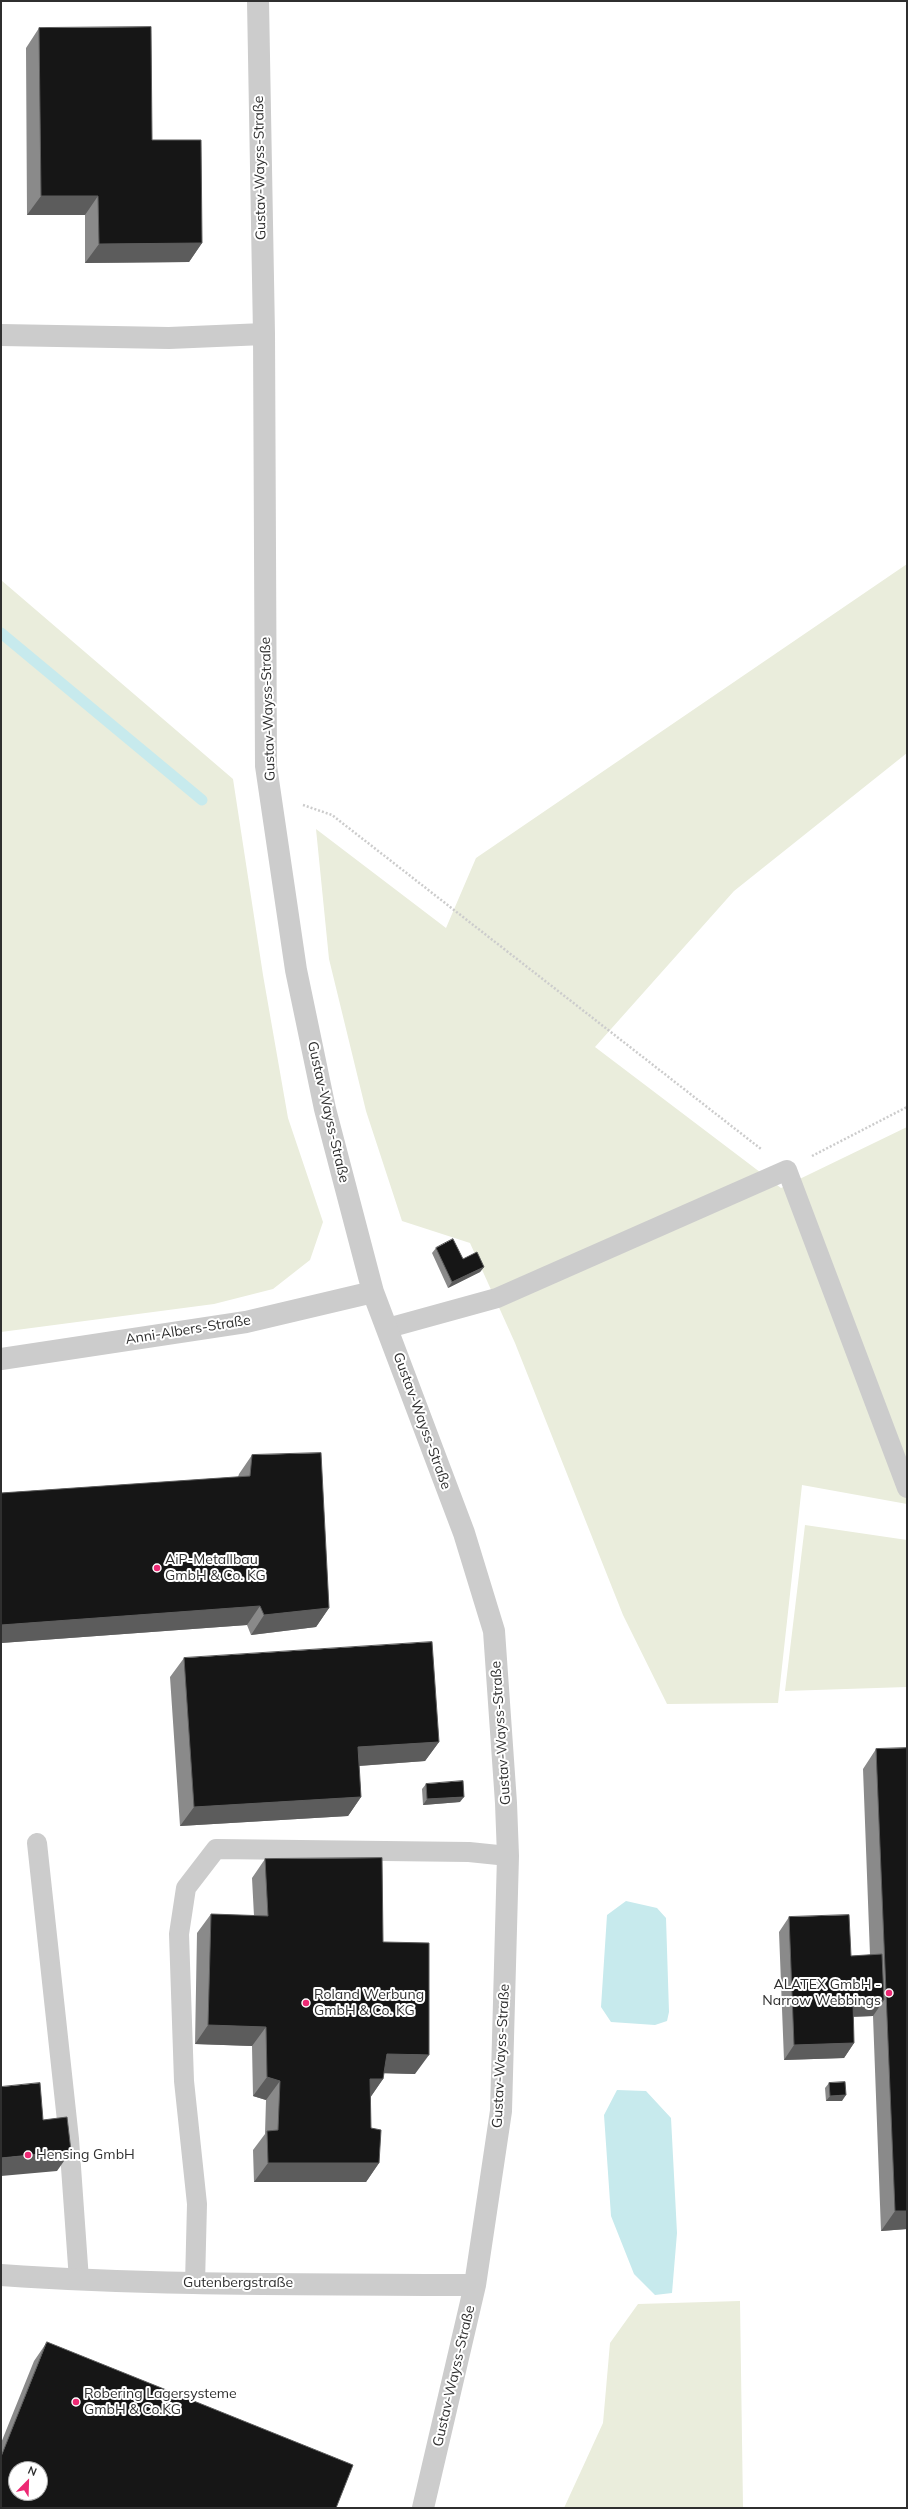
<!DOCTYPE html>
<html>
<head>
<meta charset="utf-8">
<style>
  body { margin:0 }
  #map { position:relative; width:908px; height:2509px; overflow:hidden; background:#fff; font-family:Mulish,sans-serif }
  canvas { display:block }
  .frame { position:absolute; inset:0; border:2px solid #2f2f2f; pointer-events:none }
  .north { position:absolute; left:8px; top:2461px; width:40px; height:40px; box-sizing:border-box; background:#fff; border:1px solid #acacac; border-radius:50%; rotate:23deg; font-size:11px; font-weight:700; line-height:16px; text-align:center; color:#2f2f2f }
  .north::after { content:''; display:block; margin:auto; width:14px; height:18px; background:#ed2974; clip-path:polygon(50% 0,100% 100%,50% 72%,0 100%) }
</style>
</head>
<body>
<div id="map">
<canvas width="908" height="2509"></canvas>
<div class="frame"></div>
<div class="north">N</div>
</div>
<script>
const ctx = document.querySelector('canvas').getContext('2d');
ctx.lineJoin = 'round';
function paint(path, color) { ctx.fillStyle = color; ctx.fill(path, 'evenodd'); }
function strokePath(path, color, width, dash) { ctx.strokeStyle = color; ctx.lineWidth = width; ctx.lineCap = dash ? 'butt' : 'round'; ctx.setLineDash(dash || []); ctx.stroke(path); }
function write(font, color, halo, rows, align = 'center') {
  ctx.font = font + ' Mulish,sans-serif'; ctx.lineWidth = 4; ctx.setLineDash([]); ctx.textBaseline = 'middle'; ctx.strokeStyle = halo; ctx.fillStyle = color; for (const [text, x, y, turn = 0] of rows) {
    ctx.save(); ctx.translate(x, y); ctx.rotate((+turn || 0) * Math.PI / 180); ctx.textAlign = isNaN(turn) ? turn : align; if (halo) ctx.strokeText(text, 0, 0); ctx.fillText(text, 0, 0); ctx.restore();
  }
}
paint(new Path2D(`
  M907 564V753L734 891 595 1047 781 1188 907 1127V1504L802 1485 778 1703 667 1704 623 1615 515 1343 470 1243 402 1221 366 1111 329 959 316 829 446 928 476 858Z
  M1 580 233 779 263 975 288 1118 323 1222 310 1260 273 1289 214 1304 1 1332Z
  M805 1525 907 1540V1687L785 1691Z
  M740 2301 743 2508H564L603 2423 610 2343 638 2304Z`), '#eaeddc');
paint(new Path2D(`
  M626 1901 657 1908 666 1918 669 2012 667 2021 655 2025 611 2022 601 2007 607 1915Z
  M617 2090 646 2091 671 2118 677 2233 672 2293 655 2295 634 2274 611 2216 604 2115Z`), '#c7eaed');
strokePath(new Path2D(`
  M1 633 202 800`), '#c7eaed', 11);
strokePath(new Path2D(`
  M303 805 332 815 761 1149
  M812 1156 907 1107`), '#ccc', 2.5, [2, 2]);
strokePath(new Path2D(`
  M388 1328 497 1298 787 1170 907 1488
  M37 1843 69 2139 79 2280
  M195 2283 197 2204 184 2081 179 1934 186 1888 216 1849 469 1852 508 1856`), '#ccc', 20);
strokePath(new Path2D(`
  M258 1 264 334 266 766 296 970 325 1109 373 1292 464 1533 494 1631 506 1803 508 1856 501 2111 475 2285 423 2508
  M1 335 169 338 264 334
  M1 1359 246 1322 373 1292
  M1 2275C159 2286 317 2284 475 2285`), '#ccc', 22);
paint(new Path2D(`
  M39 28 152 140 202 243 189 262 85 263V215H27L26 48Z
  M436 1248 463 1259 484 1267 480 1272 448 1288 432 1253Z
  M252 1455 329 1608 316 1627 251 1635 247 1625 1 1643V1493L238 1477 239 1474Z
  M184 1658 439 1742 425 1761 359 1766 361 1797 348 1816 180 1826 170 1677Z
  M876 1749 907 2229 881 2231 873 2016 853 2017 854 2043 844 2058 784 2060 779 1932 789 1917 851 1956 870 1955 863 1769Z
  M426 1784 460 1802 423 1805 422 1789Z
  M265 1859 383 1942 415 2074 384 2073 383 2079 371 2096V2128L379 2163 366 2182H254L253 2150 265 2134 266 2100 253 2096 252 2046 195 2044 197 1933 211 1914 254 1916 252 1878Z
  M829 2083 842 2101H826L825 2088Z
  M47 2342 1 2508V2443L34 2361Z`), '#8a8a8a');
paint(new Path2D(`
  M41 196H98L85 215H27Z
  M202 243 189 262 85 263 99 244Z
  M484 1267 480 1272 448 1288 452 1282Z
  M260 1606 247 1625 1 1643V1625Z
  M329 1608 316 1627 251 1635 264 1615Z
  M439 1742 425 1761 344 1767 358 1747Z
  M361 1797 348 1816 180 1826 194 1807Z
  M464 1797 460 1802 423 1805 427 1799Z
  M884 2000 873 2016 842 2017 853 2002Z
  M208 2025 266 2027 252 2046 195 2044Z
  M854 2043 844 2058 784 2060 794 2045Z
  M387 2054 429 2055 415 2074 373 2073Z
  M267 2077 280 2081 266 2100 253 2096Z
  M370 2079H383L370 2098Z
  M846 2095 842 2101H826L830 2096Z
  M71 2151 57 2171 1 2176V2158Z
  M268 2163H379L366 2182H254Z
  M895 2211H907V2229L881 2231Z`), '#5c5c5c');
const building = new Path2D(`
  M151 27 152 140H201L202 243 99 244 98 196H41L39 28Z
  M453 1239 463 1259 477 1252 484 1267 452 1282 436 1248Z
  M321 1453 329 1608 264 1615 260 1606 1 1625V1493L250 1476 252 1455Z
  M432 1642 439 1742 358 1747 361 1797 194 1807 184 1658Z
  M907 1748V2211H895L876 1749Z
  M463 1781 464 1797 427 1799 426 1784Z
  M382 1858 383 1942 429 1943V2055L387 2054 383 2079H370L371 2128 381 2130 379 2163H268L267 2131 278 2130 280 2081 267 2077 266 2027 208 2025 211 1914 268 1916 265 1859Z
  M849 1915 851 1956 882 1954 884 2000 853 2002 854 2043 794 2045 789 1917Z
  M845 2082 846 2095 830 2096 829 2083Z
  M40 2083 43 2120 67 2117 71 2151 1 2158V2087Z
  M47 2342 353 2465 336 2508H1V2457ZM16 2469H40V2493H16Z`);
paint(building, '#161616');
strokePath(building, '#5c5c5c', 1);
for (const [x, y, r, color] of [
  [157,1568,4,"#ed2974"],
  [889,1993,4,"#ed2974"],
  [306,2003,4,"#ed2974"],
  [28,2155,4,"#ed2974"],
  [76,2402,4,"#ed2974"]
]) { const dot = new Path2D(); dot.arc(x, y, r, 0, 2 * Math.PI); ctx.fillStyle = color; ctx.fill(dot); strokePath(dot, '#fff', 1.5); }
write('14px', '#2f2f2f', '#fff', [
  ["Gustav-Wayss-Straße",260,168,-91],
  ["Gustav-Wayss-Straße",268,709,-92],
  ["Gustav-Wayss-Straße",328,1112,77],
  ["Anni-Albers-Straße",188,1330,-9],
  ["Gustav-Wayss-Straße",422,1421,70],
  ["Gustav-Wayss-Straße",501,1733,-94],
  ["Gustav-Wayss-Straße",501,2056,-87],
  ["Gutenbergstraße",238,2283],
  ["Gustav-Wayss-Straße",454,2376,-77]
]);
write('14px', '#2f2f2f', '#fff', [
  ["AiP-Metallbau",165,1560],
  ["GmbH & Co. KG",165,1576],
  ["ALATEX GmbH -",881,1985,"right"],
  ["Narrow Webbings",881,2001,"right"],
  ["Roland Werbung",314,1995],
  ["GmbH & Co. KG",314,2011],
  ["Hensing GmbH",36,2155],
  ["Robering Lagersysteme",84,2394],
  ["GmbH & Co.KG",84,2410]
], 'left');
</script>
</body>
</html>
